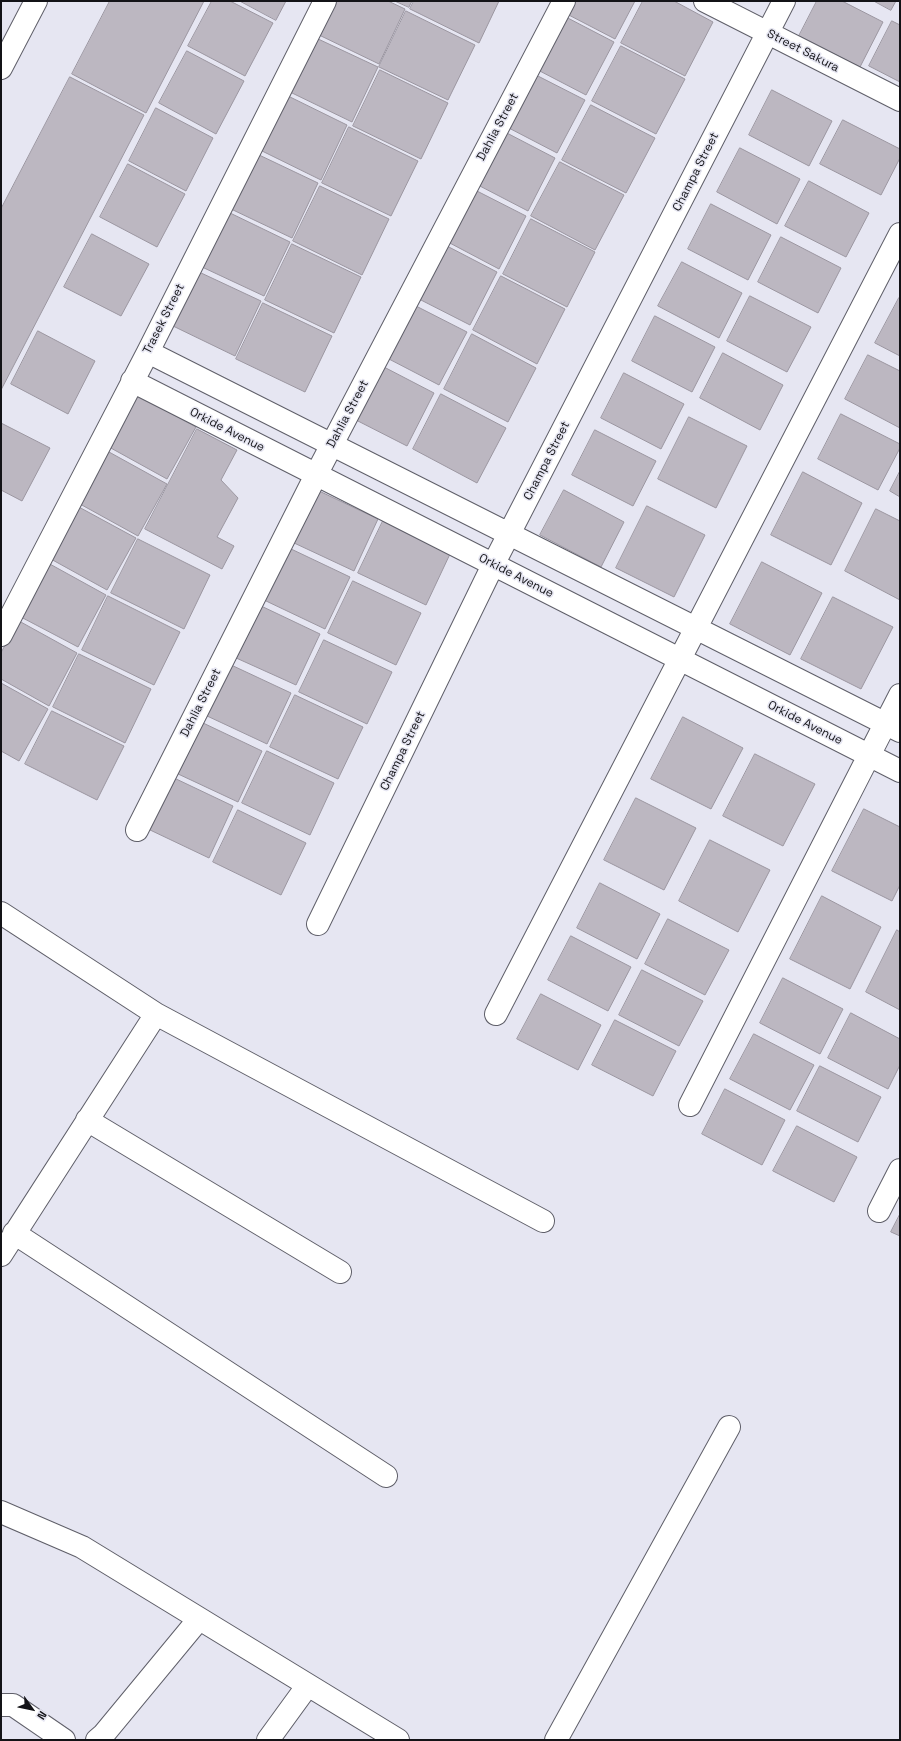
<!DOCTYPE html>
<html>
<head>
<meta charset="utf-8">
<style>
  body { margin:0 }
  #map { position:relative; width:901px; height:1741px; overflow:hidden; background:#e6e6f2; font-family:"Space Grotesk",sans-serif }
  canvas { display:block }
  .frame { position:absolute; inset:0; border:2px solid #131317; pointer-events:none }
  .north { position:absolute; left:12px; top:1689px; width:40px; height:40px; -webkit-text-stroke:3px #e6e6f2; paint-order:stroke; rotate:123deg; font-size:11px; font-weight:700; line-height:16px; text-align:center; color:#131317 }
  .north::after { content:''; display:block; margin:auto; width:14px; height:18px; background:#131317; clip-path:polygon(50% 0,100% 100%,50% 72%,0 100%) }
</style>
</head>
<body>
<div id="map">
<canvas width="901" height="1741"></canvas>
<div class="frame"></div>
<div class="north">N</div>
</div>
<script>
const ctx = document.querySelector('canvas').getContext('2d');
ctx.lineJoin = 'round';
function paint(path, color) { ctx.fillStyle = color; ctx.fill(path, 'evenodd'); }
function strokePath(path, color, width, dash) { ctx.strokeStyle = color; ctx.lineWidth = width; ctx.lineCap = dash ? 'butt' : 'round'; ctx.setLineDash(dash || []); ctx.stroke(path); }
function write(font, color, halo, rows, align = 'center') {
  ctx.font = font + ' "Space Grotesk",sans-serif'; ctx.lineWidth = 3; ctx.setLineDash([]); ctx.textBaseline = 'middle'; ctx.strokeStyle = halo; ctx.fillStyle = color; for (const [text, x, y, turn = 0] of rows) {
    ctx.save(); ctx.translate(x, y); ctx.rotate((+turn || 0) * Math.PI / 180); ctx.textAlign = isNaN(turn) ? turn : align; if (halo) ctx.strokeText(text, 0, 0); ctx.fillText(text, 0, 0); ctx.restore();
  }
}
const building = new Path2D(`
  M110 1H204L146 113 72 74Z
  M212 1H230L273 23 245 76 188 46Z
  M240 1H286L276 20Z
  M334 1H388L405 9 379 64 317 34Z
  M395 1H412L409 7Z
  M414 1H499L479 43 410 9Z
  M568 1H635L615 39 563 12Z
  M643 1H674L713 22 685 76 621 43Z
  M817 1H842L883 22 860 67 799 36Z
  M874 1H896L891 10Z
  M406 11 475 45 448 100 379 67Z
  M562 15 614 42 586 95 534 68Z
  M892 21 900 25V82L869 66Z
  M316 38 378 67 352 122 290 92Z
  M621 46 685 79 656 134 592 101Z
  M187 51 244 81 216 134 159 103Z
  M380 70 448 103 421 159 353 126Z
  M532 73 585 100 557 153 505 126Z
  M70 77 144 115 1 390V209Z
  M772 90 832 121 809 166 749 135Z
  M286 95 347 125 321 180 260 150Z
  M591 105 655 138 626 193 562 160Z
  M156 108 213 138 186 191 129 161Z
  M843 120 900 149V158L881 195 820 164Z
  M349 127 418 161 391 216 322 183Z
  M503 131 555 158 528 211 476 184Z
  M740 148 800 179 777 224 717 192Z
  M257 154 318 183 292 238 231 209Z
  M560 162 624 195 595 250 531 216Z
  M128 164 185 194 157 247 100 217Z
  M809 181 869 213 846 257 785 226Z
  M320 186 389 219 362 275 293 241Z
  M473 189 526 216 499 269 446 241Z
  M711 204 771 235 748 280 688 249Z
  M228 212 290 242 264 296 202 267Z
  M531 219 595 252 567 307 503 274Z
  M92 234 149 264 121 316 64 287Z
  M781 237 841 268 818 313 758 282Z
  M292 244 361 277 334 333 265 300Z
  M445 245 497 272 470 325 417 298Z
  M682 262 742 293 719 338 658 306Z
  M199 272 261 301 235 356 173 326Z
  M501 276 565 309 537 364 473 330Z
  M750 296 811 327 787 372 727 341Z
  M899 298 900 299V356L875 343Z
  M263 303 332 336 305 392 236 359Z
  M414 305 467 332 439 385 387 358Z
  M655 316 715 347 692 392 632 361Z
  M38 331 95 361 68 414 11 384Z
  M472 334 536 368 508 422 444 389Z
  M723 353 783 385 760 430 700 398Z
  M868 355 900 371V428L845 399Z
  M382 366 434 393 407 446 354 419Z
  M624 373 684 404 661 449 601 418Z
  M441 394 506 428 477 483 413 449Z
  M137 395 196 427 167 479 109 447Z
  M841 414 900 444V448L878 490 818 459Z
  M689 417 747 446 716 508 658 479Z
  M1 423 50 448 22 501 1 490Z
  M197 429 237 450 221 480 238 498 217 537 234 546 222 569 145 529Z
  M595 430 656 461 633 506 572 475Z
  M109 452 167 484 138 536 80 504Z
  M900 471V497L890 491Z
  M803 472 862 503 831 565 771 535Z
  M317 490 378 519 354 571 292 542Z
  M564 490 624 522 601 567 540 535Z
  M77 506 136 538 107 590 49 558Z
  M647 506 705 535 674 597 616 568Z
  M876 509 900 521V600L845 571Z
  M383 521 450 554 426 605 358 573Z
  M138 539 210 575 184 629 111 593Z
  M289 548 350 577 325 629 264 600Z
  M762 562 822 593 790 655 730 624Z
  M48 563 106 595 78 647 19 616Z
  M353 581 421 613 396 665 328 633Z
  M108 596 180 632 154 685 82 650Z
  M833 597 893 627 861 689 801 659Z
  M259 605 320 634 296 685 234 657Z
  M19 621 77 653 49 706 1 679V653Z
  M324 640 392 672 367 724 299 692Z
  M79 654 151 689 125 743 53 707Z
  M229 664 291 693 267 744 205 715Z
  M1 683 48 709 19 761 1 751Z
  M295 695 363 727 338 779 270 747Z
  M52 711 124 746 97 800 25 764Z
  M683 717 743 748 711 809 651 779Z
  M201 722 262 751 238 802 176 773Z
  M267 751 334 783 310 835 242 803Z
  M755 754 815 784 783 846 723 816Z
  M172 777 233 806 209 858 148 829Z
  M636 798 696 828 664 890 604 860Z
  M864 809 900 827V885L892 901 832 871Z
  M238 810 306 843 281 895 213 862Z
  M710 840 770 870 738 932 679 901Z
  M600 883 660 914 637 959 577 928Z
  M822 896 881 927 850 989 790 959Z
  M668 919 729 950 705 995 645 964Z
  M897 930 900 932V1010L866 992Z
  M571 936 631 967 608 1011 548 980Z
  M642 970 703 1001 679 1046 619 1015Z
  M783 978 843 1009 820 1054 760 1023Z
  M541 994 601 1025 578 1070 517 1039Z
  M851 1013 900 1039V1065L888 1089 828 1058Z
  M615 1020 676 1051 653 1096 592 1065Z
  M754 1034 814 1065 790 1110 730 1079Z
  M820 1066 881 1097 858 1142 797 1111Z
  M725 1089 785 1120 762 1165 702 1134Z
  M797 1126 857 1157 834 1202 773 1171Z
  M900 1214V1236L891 1232Z`);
paint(building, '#bcb7c1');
strokePath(building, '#9b96a0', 1);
const minor = new Path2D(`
  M705 1 900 100
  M1 68 36 1
  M148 352 900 731
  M132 381 900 771
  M1 635 148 352 325 1
  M137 830 316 475 564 1
  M1 913 156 1014 543 1221
  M318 924 493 565 784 1
  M496 1014 900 234
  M690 1105 900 695
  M87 1120 340 1272
  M879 1211 900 1170
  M14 1233 386 1476
  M1 1255 156 1014
  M1 1512 82 1547 398 1740
  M1 1705H13L64 1740
  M97 1740 104 1734 199 1619
  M268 1740 308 1685
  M556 1740 729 1427`);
strokePath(minor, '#5f5f69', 24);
strokePath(minor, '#fff', 22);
write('12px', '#131317', '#e6e6f2', [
  ["Street Sakura",803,51,27],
  ["Dahlia Street",498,127,-62],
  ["Champa Street",696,172,-63],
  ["Trasek Street",164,319,-63],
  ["Dahlia Street",348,414,-62],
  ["Orkide Avenue",227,430,27],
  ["Champa Street",547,461,-63],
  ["Orkide Avenue",516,576,27],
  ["Dahlia Street",201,703,-63],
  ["Orkide Avenue",805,723,27],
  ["Champa Street",403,751,-64]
]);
</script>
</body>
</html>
